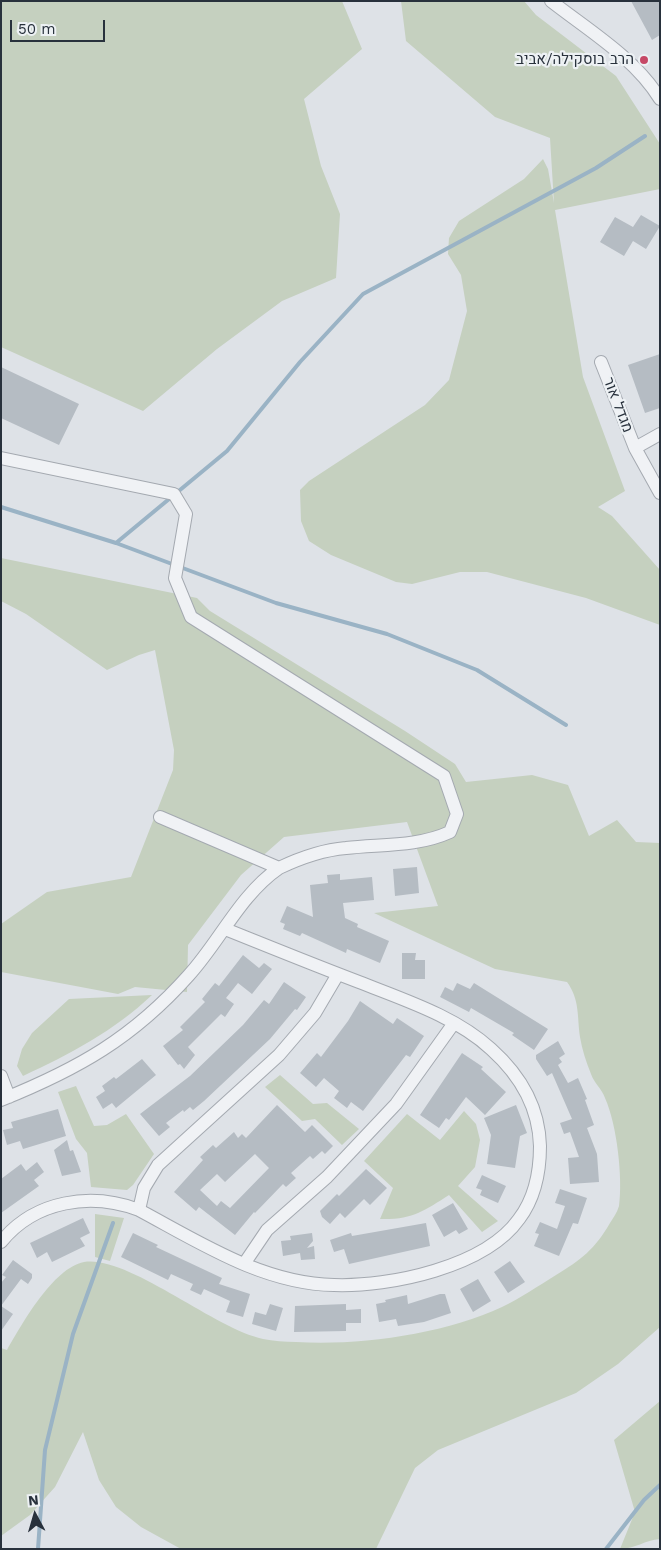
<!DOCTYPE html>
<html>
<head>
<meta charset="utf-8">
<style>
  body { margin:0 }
  #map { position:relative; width:661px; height:1550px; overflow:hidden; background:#dee2e7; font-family:"Work Sans",sans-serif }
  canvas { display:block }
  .frame { position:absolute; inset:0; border:2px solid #28313c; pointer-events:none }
  .north { position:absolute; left:10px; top:1490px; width:50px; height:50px; -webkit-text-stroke:4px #edf1f4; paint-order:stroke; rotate:354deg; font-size:14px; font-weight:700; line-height:20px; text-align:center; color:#28313c }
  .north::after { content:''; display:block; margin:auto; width:18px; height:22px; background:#28313c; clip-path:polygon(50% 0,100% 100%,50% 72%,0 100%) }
  .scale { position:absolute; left:10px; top:20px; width:95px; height:22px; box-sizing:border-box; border:2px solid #28313c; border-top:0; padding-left:6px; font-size:15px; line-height:18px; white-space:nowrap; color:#28313c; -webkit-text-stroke:4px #edf1f4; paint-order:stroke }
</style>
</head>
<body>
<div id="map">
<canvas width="661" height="1550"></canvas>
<div class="frame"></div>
<div class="north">N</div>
<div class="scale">50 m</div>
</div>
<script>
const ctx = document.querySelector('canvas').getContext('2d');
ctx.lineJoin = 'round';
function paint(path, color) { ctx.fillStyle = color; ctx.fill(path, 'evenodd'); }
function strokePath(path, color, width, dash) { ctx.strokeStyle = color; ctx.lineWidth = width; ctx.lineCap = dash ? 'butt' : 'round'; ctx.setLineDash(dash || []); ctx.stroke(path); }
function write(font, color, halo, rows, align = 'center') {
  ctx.font = font + ' "Work Sans",Heebo,sans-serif'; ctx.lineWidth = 4.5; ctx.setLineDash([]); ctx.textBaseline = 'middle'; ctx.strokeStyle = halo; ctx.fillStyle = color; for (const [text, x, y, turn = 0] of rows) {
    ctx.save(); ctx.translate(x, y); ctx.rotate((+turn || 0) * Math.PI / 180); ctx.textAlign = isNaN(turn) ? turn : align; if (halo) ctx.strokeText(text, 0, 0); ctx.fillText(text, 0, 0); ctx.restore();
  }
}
paint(new Path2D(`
  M1 1H342L362 49 304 99 321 166 340 214 336 278 282 301 217 349 143 411 1 347Z
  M401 1H524L536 15 616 76 660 144V189L555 210 583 377 625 491 598 507 612 516 660 570V625L586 598 487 572H460L412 584 396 582 331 555 309 541 301 521 300 490 309 481 425 405 449 380 467 311 461 275 448 254 449 238 459 221 524 179 543 159 548 169 554 203 550 138 495 117 406 41Z
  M1 558 197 598 210 611 405 731 455 764 466 782 532 775 568 785 589 836 617 820 636 842 660 843V1327L618 1364 576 1393 438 1450 415 1468 376 1549H181L141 1527 116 1507 99 1480 83 1432 55 1487 30 1515 1 1536V1348L7 1350C22 1324 53 1268 84 1262 128 1255 213 1328 263 1339 273 1341 285 1342 296 1342 359 1346 445 1334 502 1307 521 1298 538 1286 556 1275 581 1260 595 1249 610 1223 613 1218 617 1213 619 1206 623 1178 617 1125 605 1098 602 1089 594 1083 591 1074 586 1062 582 1049 580 1037 577 1016 580 1000 567 982L495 969 374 913 438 906 407 822 284 837 241 875 188 945 187 992 135 987 118 994 1 972V924L47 892 131 877 173 770 174 750 155 650 139 655 107 670 26 614 1 601Z
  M152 995C114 1031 70 1054 23 1076L17 1066 22 1049 32 1033 69 999Z
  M280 1075 313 1104 327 1103 359 1129 342 1145 315 1119 302 1121 265 1087Z
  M76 1086 94 1126 107 1125 126 1114 154 1154 133 1185 127 1190 91 1187 87 1153 76 1139 58 1092Z
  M464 1111 476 1124 480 1140 475 1167 458 1186 498 1221 482 1232 449 1195C424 1211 412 1220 380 1219L393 1188 364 1161 407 1114 440 1140Z
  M95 1214 124 1218 110 1261 95 1257Z
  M660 1401V1539C645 1540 635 1549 620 1549L635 1512 614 1440Z`), '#c5d0bf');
strokePath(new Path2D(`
  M1 507 116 543 276 603 387 634 477 670 566 725
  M116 543 227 451 300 362 363 294 596 168 645 136
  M38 1549 45 1450 73 1334 113 1223
  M606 1549 644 1500 660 1485`), '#9ab3c5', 4);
paint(new Path2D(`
  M631 1H660V35L652 40Z
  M641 215 660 226 646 249 633 241 624 256 600 242 615 217 633 227Z
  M660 354V408L645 413 628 365Z
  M1 367 79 404 59 445 1 418Z
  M417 867 419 893 395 896 393 869Z
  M340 874V880L372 877 374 900 343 903 345 918 358 924 357 927 389 941 380 963 347 949 346 953 302 933 300 936 283 929 285 924 280 922 287 906 313 917 310 885 328 883 327 875Z
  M402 953H416L415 960H425V979H402Z
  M243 955 259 968 264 963 272 969 252 994 238 983 226 998 234 1004 225 1017 221 1014 188 1047 195 1055 184 1069 180 1064 178 1065 163 1046 183 1030 180 1027 205 1002 202 999 215 983 219 986Z
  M284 982 306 997 297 1010 295 1009 270 1039 204 1101 193 1110 190 1107 184 1112 183 1110 166 1123 170 1127 159 1136 140 1114 190 1076 243 1025 264 1000 269 1004Z
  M457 983 470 989 474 983 548 1029 534 1050 512 1035 514 1033 471 1008 469 1012 440 997 445 987 453 991Z
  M360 1001 393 1024 397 1018 424 1036 410 1057 406 1055 363 1111 351 1102 347 1108 334 1098 339 1091 324 1078 316 1087 300 1073 317 1053 321 1057 348 1021Z
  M558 1041 565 1054 559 1058 562 1062 558 1065 568 1083 578 1078 587 1099 585 1100 594 1125 587 1128 597 1154 599 1182 570 1184 568 1158 579 1157 570 1132 564 1134 560 1123 572 1119 552 1073 547 1076 536 1059V1055Z
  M462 1053 483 1067 481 1069 506 1092 485 1115 466 1097 449 1120 446 1118 439 1128 420 1115Z
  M142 1059 156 1075 116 1108 112 1103 103 1109 96 1097 105 1091 102 1086 114 1077 116 1079Z
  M277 1105 305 1132 312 1125 333 1146 325 1154 322 1151 313 1159 310 1156 291 1173 296 1178 286 1187 283 1184 255 1213 254 1212 235 1235 199 1207 196 1211 174 1192 203 1160 200 1157 213 1145 216 1148 234 1132 238 1138 242 1134 246 1138ZM255 1154 269 1168 230 1208 221 1201 217 1206 200 1190 217 1174 225 1182Z
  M516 1105 527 1133 520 1136 515 1168 487 1164 491 1135 484 1118Z
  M58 1109 66 1136 23 1149 20 1141 7 1145 3 1130 13 1128 11 1122Z
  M67 1140 70 1151 73 1150 81 1172 62 1176 54 1150Z
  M37 1162 44 1172 34 1180 39 1186 1 1213V1179L21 1164 26 1171Z
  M366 1169 387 1188 370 1205 364 1199 345 1218 340 1213 330 1224 322 1217 320 1211 337 1194 339 1196Z
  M482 1175 506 1186 498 1203 480 1195 482 1190 476 1188Z
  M560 1189 587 1198 578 1224 573 1223 559 1256 534 1246 539 1234 535 1233 540 1222 557 1229 565 1206 555 1203Z
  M453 1203 468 1229 459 1234 456 1230 444 1237 432 1215Z
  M83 1218 90 1233 80 1238 85 1246 52 1262 47 1252 37 1258 30 1243Z
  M426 1223 430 1246 349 1264 344 1249 334 1252 330 1240 351 1233 352 1236Z
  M133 1233 158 1245 156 1247 222 1278 219 1284 250 1294 243 1317 226 1312 230 1301 204 1289 201 1295 190 1290 193 1284 171 1274 168 1280 121 1257Z
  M312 1233 313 1241 307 1248 314 1246 315 1259 301 1260 300 1253 283 1256 281 1241 291 1240 290 1236Z
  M13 1260 32 1274V1278L28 1284 21 1279 1 1306V1283L6 1277 2 1275Z
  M510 1261 525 1282 508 1293 494 1272Z
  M478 1279 491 1301 473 1312 460 1289Z
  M440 1294H445L451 1313 424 1322 398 1326 396 1319 379 1322 376 1304 386 1302 385 1300 407 1295 408 1304Z
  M270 1304 283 1308 276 1331 252 1324 255 1312 266 1315Z
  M346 1304V1310L361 1309V1323H346V1331L294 1332 295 1306Z
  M1 1306 13 1314 1 1331Z`), '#b5bcc3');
const street = new Path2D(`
  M551 1C588 30 635 58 660 99
  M601 362 635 448 660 493
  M635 448 660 434
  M1 458 174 494 186 514 175 578 191 617 444 776 457 814 450 832C417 847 381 844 346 848 322 850 300 858 279 868L160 817
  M1 1076 9 1097
  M1 1100C78 1069 133 1038 189 975 220 941 240 895 279 868
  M139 1210 144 1188 158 1165 279 1055 315 1013 338 974
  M1 1242C35 1200 91 1192 139 1210 199 1242 263 1284 334 1285 390 1287 485 1267 519 1219 535 1198 540 1172 540 1146 539 1107 520 1075 491 1049 455 1016 404 1000 359 982 314 965 270 947 225 929
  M244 1264 267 1230 327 1177 396 1104 454 1023`);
strokePath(street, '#a4a9b0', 14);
strokePath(street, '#f0f2f5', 12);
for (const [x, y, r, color] of [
  [644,60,5,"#c64866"]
]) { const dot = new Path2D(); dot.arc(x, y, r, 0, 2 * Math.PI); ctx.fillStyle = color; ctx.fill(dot); strokePath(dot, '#edf1f4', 2); }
write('15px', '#28313c', '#edf1f4', [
  ["הרב בוסקילה/אביב",634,60]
], 'right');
write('15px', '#28313c', '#edf1f4', [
  ["מגדל אור",618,405,69]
]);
</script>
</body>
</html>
